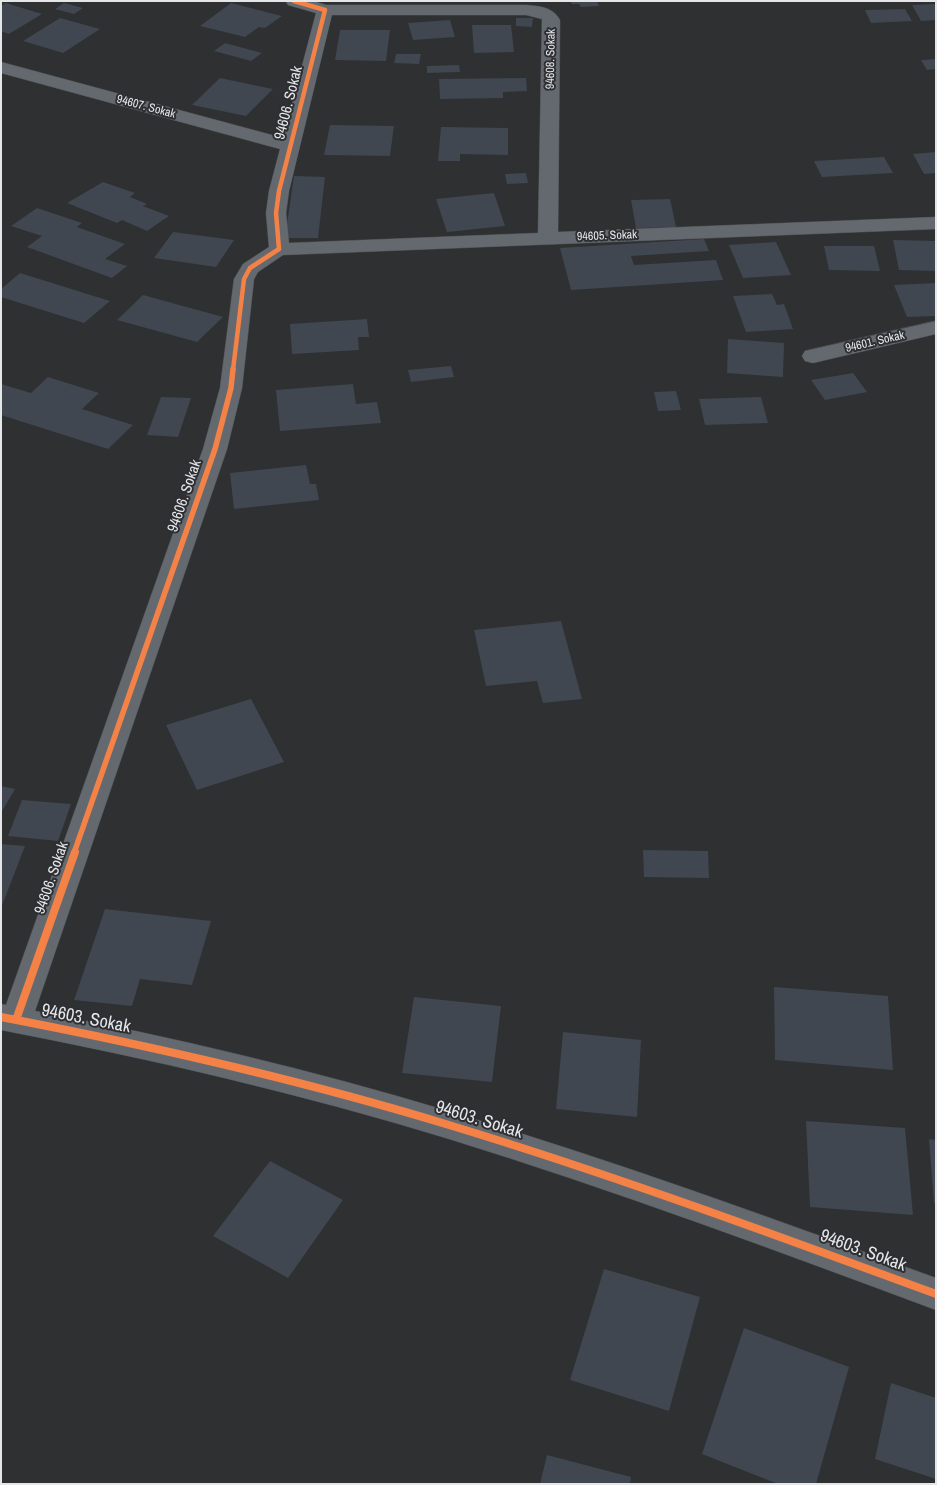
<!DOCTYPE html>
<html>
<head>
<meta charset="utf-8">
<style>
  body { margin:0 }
  #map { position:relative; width:937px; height:1485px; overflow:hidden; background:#2e3032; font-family:"Archivo Narrow",sans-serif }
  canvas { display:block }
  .frame { position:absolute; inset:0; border:2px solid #e4e6e8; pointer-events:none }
</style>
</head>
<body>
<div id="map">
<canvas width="937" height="1485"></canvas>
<div class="frame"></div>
</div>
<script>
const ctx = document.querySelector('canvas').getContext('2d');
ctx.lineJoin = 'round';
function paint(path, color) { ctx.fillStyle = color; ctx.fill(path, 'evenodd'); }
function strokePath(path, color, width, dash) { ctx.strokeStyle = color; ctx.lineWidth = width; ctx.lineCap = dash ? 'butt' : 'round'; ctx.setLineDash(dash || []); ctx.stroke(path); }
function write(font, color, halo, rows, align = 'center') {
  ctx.font = font + ' "Archivo Narrow",sans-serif'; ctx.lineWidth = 4; ctx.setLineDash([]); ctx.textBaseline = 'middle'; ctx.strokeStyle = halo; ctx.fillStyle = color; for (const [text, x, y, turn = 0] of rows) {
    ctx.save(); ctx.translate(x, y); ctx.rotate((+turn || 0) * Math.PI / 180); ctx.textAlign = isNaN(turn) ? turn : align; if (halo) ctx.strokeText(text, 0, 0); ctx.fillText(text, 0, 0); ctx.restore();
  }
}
paint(new Path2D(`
  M570 1H597L599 6 581 7 579 4H572Z
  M6 3 42 14 9 34 1 31V6Z
  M64 3 83 8 74 14 55 9Z
  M231 3 282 16 265 28 259 27 245 37 200 26Z
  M936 4V20L921 21 912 5Z
  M905 9 912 21 871 23 865 10Z
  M60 18 100 29 63 53 23 41Z
  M516 18H533L532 27 516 26Z
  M450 20 455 37 413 40 408 23Z
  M472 25H511L514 52 474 53Z
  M340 30H390L386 61 335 60Z
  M225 43 262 53 251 61 214 51Z
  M396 54H421L419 64 394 63Z
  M936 59V69L927 70 921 60Z
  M459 65 460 72 427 73V66Z
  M220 78 273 89 246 116 192 105Z
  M526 78 527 91 503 92V98L440 99 439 79Z
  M330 125 394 126 390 156 324 155Z
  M441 127 508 128V155L460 154V161H438Z
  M936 152V173L924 174 913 154Z
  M884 157 893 173 822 177 814 161Z
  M526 173 528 183 507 184 505 174Z
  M294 176 325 177 318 238H285Z
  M103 182 135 193 130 197 147 204 143 206 169 216 147 231 122 220 117 223 67 203Z
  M494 193 505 226 447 232 436 199Z
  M670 199 676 227 636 228 631 200Z
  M37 208 82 223 77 227 125 244 105 259 127 266 112 278 27 247 42 236 11 226Z
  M173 232 234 240 216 267 154 258Z
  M704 239 709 251 631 256 634 265 716 260 723 280 571 290 560 248Z
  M893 240 936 241V271L899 270Z
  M776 242 791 275 743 278 729 245Z
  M824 246H874L880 271 829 270Z
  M20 273 110 301 84 323 1 297V289Z
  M936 283V316L907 317 894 285Z
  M772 294 777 305 784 304 793 329 746 332 733 296Z
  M143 295 223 317 197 342 117 320Z
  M367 319 369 337H358L359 350 292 354 290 324Z
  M728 339 784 343 783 377 727 373Z
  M451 366 454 377 411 382 408 370Z
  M853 373 867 392 825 400 811 380Z
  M48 377 99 393 82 409 133 425 108 449 1 415V384L31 393Z
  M353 384 356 404 377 402 381 423 280 431 276 390Z
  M676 391 681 410 658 411 654 392Z
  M161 397 191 398 178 437 147 435Z
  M761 397 768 423 705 425 699 399Z
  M306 465 310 484H316L319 500 234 509 230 473Z
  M561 621 582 699 543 703 537 681 486 686 474 630Z
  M251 699 284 762 197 790 166 725Z
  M1 786 15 789 1 813Z
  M22 800 71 804 58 841 8 836Z
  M1 844 25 846 1 908Z
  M643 850 708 851 709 878 644 877Z
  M105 909 211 921 192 985 140 979 132 1006 74 1000Z
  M774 987 888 996 893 1070 775 1060Z
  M414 997 501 1006 492 1082 402 1073Z
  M563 1032 641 1040 637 1117 556 1109Z
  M806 1121 905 1128 913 1215 810 1207Z
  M929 1139 936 1140V1203H934Z
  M270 1161 343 1200 288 1278 213 1236Z
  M604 1269 700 1297 669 1411 570 1380Z
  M744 1328 849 1367 816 1484H778L702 1454Z
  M891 1383 936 1398V1479L875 1459Z
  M547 1455 631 1477 630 1484H540Z`), '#404750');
const street = new Path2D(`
  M286 1H313L326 5H526C539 6 553 7 560 20L558 232 936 217V229L283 255 258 272 254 279 242 388 227 449 35 1011C174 1037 312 1070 448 1111 613 1160 774 1219 936 1278V1310C775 1250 614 1190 449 1139 302 1094 152 1059 1 1030V1004L6 1005 203 449 220 388 234 279 243 264 269 247 266 213 269 191 280 149 1 73V62L283 138 316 13 288 5ZM332 15H526L542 19 538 233 289 243 286 213 289 191Z
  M936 321V334L813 363 805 361 802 356 805 351Z`);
strokePath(street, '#4c4d4e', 1);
paint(street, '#646970');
strokePath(new Path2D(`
  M233 370 244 279 250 268 279 249 276 213 279 191 325 10 294 1`), '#f48246', 4.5);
strokePath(new Path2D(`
  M74 853 215 449 231 388 233 369`), '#f48246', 5.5);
strokePath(new Path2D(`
  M1 1017C152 1046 302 1080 449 1125 614 1175 775 1235 936 1294
  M16 1020 75 852`), '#f48246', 8);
write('12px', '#e4e6e8', '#2d2f33', [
  ["94608. Sokak",551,59,-89],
  ["94607. Sokak",146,107,15],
  ["94605. Sokak",607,236,-2],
  ["94601. Sokak",875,342,-13]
]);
write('15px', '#e4e6e8', '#2d2f33', [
  ["94606. Sokak",289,103,-76],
  ["94606. Sokak",185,496,-71],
  ["94606. Sokak",52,878,-71]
]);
write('18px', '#e4e6e8', '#2d2f33', [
  ["94603. Sokak",86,1019,11],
  ["94603. Sokak",479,1120,17],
  ["94603. Sokak",863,1251,20]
]);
</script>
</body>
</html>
